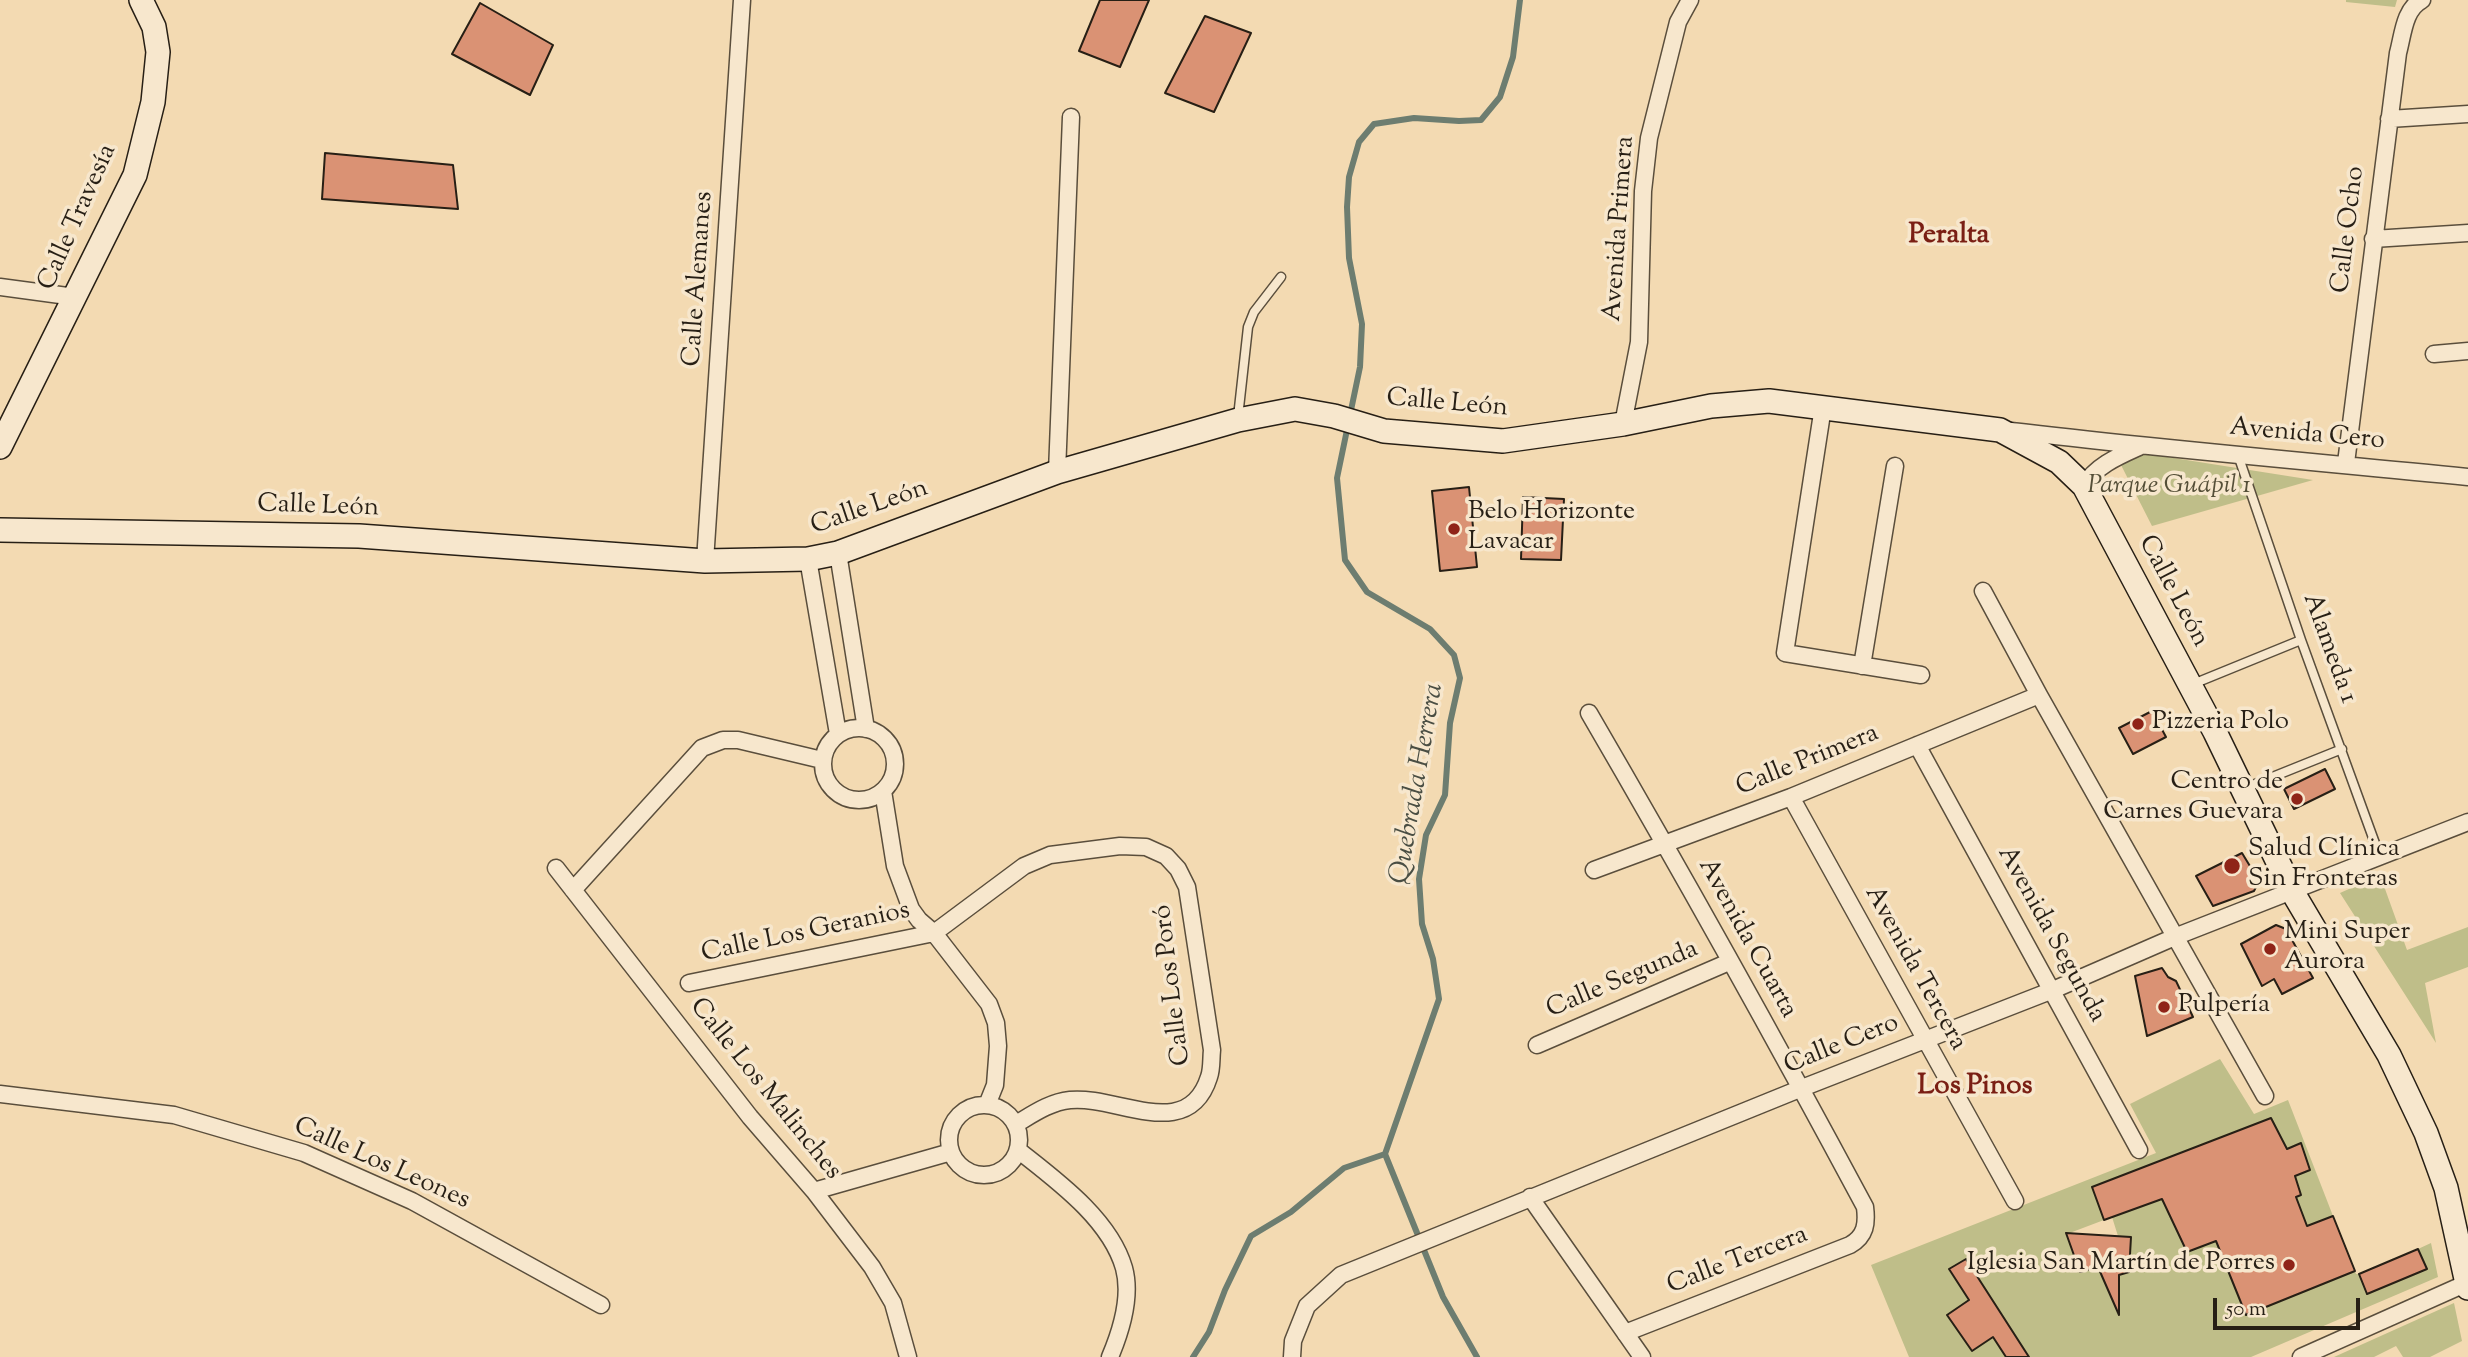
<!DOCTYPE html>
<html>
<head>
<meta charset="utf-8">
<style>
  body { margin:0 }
  #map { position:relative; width:2468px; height:1357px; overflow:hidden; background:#f3dab2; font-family:"Sorts Mill Goudy",serif }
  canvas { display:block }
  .scale { position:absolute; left:2213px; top:1298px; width:147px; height:32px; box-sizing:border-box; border:4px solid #271f15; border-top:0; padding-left:9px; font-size:21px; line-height:24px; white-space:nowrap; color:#271f15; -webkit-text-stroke:5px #f7e7cd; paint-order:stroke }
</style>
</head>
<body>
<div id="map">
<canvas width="2468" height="1357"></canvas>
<div class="scale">50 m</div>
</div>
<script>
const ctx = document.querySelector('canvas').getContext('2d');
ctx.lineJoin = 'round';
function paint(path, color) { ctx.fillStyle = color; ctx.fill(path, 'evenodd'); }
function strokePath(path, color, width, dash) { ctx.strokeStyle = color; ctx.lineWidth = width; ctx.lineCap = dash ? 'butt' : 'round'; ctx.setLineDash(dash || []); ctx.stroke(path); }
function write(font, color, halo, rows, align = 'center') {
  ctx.font = font + ' "Sorts Mill Goudy",serif'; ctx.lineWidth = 7; ctx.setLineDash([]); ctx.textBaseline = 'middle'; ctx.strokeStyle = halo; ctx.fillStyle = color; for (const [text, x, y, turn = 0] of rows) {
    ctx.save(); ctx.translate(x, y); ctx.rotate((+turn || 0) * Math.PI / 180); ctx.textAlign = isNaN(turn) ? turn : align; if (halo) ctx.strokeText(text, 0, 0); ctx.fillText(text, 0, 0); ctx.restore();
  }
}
paint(new Path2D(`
  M2346 0H2397L2395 7 2346 2Z
  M2142 453 2313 480 2152 526 2121 465Z
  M2380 875 2407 950 2468 927V967L2425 983 2436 1043 2340 893Z
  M2220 1059 2254 1114 2288 1100 2333 1216 2224 1259 2246 1314 2355 1271 2356 1274H2359L2367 1294 2426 1269 2418 1249 2431 1243 2438 1277 2251 1357H2029L1966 1259 1949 1270 2006 1357H1909L1871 1265 2156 1153 2130 1104ZM2270 1118 2287 1149 2301 1143 2295 1176 2296 1197 2291 1213 2187 1252 2162 1199 2112 1217 2129 1271 2119 1275V1292L2111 1295 2098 1267 2080 1272 2067 1234 2104 1220 2093 1187ZM1960 1306 1972 1351 1947 1315Z
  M2454 1303 2462 1341 2430 1357H2403L2396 1346 2374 1357H2334Z`), '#bfbe89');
strokePath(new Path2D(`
  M1350 415 1360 367 1362 324 1349 258 1347 207 1349 177 1359 142 1374 124 1414 118 1459 121 1481 120 1500 97 1513 57 1520 0
  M1385 1154 1443 1297 1477 1357
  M1193 1357 1209 1332 1225 1290 1251 1236 1291 1212 1344 1168 1385 1154 1439 999 1433 959 1422 924 1419 879 1426 835 1445 795 1450 723 1460 678 1454 655 1430 629 1367 592 1345 560 1337 478 1348 425`), '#6d7d70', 6);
const building = new Path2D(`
  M1100 0H1149L1120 67 1079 51Z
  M480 3 553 45 530 95 452 54Z
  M1205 16 1251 33 1214 112 1165 93Z
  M325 153 453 165 458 209 322 199Z
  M1469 487 1477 567 1440 571 1432 491Z
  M1523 497 1564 499 1561 560 1521 559Z
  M2152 711 2166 737 2133 754 2119 728Z
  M2325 769 2335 789 2294 809 2284 789Z
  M2242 853 2259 881 2254 891 2213 906 2196 876Z
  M2276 925 2286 929 2313 978 2282 994 2274 979 2262 986 2241 944Z
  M2162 968 2168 977 2176 981 2193 1017 2147 1036 2135 976Z
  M2271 1118 2287 1149 2301 1143 2310 1170 2295 1176 2301 1195 2296 1197 2307 1226 2333 1216 2355 1271 2246 1315 2216 1241 2187 1252 2162 1199 2104 1220 2092 1187Z
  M2066 1233 2131 1237 2129 1272 2119 1275V1315L2098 1267 2080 1272Z
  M2418 1249 2427 1269 2367 1294 2359 1274Z
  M1966 1259 2029 1357H2006L1993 1337 1972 1351 1947 1315 1969 1300 1949 1269Z`);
paint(building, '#da9274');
strokePath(building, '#271f15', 2);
const lane = new Path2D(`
  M1238 417 1248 327 1254 312 1281 277
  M2238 455 2301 640 2380 857
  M2193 684 2301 640
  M2245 788 2342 749`);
const street = new Path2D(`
  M2389 119 2468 114
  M2373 239 2468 233
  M0 287 75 297
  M2434 354 2468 351
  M1823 407 1785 653 1921 675
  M1623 424 1639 342 1643 191 1649 138 1678 22 1690 0
  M2011 431C2163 449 2316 462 2468 477
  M2346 463 2398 53C2403 35 2404 9 2422 0
  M1057 472 1071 117
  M2084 486C2095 466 2119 456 2139 447
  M838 553 866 729
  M808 559 838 734
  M705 561 742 0
  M1983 591 2039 695 2265 1096
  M1862 666 1895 466
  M1589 713C1684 876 1776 1041 1865 1207 1867 1223 1866 1236 1850 1245L1625 1333
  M823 764a36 36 0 1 1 72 0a36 36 0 1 1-72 0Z
  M1917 745 2139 1150
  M883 791 895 866 911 909 919 920 934 933 989 1004 996 1023 998 1046 995 1085 987 1105
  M1791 797 2015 1201
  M556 868 750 1117 814 1191 872 1267 893 1303 908 1357
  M1594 870 1791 797 2039 695
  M573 890 702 748 723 740H738L822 760
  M689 983 934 933 1024 866 1050 855 1120 846 1146 847 1166 856 1178 869 1187 887 1212 1050C1211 1059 1212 1069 1209 1077 1188 1144 1117 1095 1070 1100 1050 1102 1033 1114 1016 1124
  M1537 1045 1729 962
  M0 1094 174 1115 304 1153 412 1201 601 1305
  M949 1140a35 35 0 1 1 70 0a35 35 0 1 1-70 0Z
  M1018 1150C1056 1180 1110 1219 1124 1268 1132 1297 1121 1331 1110 1357
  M814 1191 951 1152
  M1530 1197 1642 1357
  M1292 1357 1293 1341 1307 1306 1341 1275 1802 1088 2053 990 2177 936 2468 822
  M2301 1357 2467 1283`);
const secondary = new Path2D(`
  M0 447 135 175 153 102 158 52 154 27 141 0
  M0 530 359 536 705 561 808 559 838 553 1057 472 1238 420 1295 409 1334 416 1384 431 1503 441 1623 424 1711 406 1769 401 2000 430 2059 462 2084 486 2215 732 2292 891 2389 1055 2426 1133 2446 1188 2468 1288`);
strokePath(lane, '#5a4e3c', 11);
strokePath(street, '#5a4e3c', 19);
strokePath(secondary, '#271f15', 26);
strokePath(lane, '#f7e7cd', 8);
strokePath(street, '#f7e7cd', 16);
strokePath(secondary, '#f7e7cd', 23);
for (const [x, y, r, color] of [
  [1454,529,7,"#8f2418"],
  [2138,724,7,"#8f2418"],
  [2297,799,7,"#8f2418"],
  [2232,866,9,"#8f2418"],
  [2270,949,7,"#8f2418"],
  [2164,1007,7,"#8f2418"],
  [2289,1265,7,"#8f2418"]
]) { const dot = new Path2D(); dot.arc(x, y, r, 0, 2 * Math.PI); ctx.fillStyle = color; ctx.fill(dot); strokePath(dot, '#f7e7cd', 2.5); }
write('26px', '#271f15', '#f7e7cd', [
  ["Calle Travesía",79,218,-66],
  ["Avenida Primera",1621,229,-86],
  ["Calle Ocho",2350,230,-83],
  ["Calle Alemanes",700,279,-86],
  ["Calle León",1447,405,5],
  ["Avenida Cero",2307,436,5],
  ["Calle León",318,508,2],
  ["Calle León",870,509,-19],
  ["Calle León",2172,592,62],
  ["Alameda 1",2328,649,70],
  ["Calle Primera",1808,762,-22],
  ["Calle Los Geranios",806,934,-12],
  ["Avenida Segunda",2050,935,61],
  ["Avenida Cuarta",1746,939,61],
  ["Avenida Tercera",1914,969,61],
  ["Calle Segunda",1623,981,-23],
  ["Calle Los Poró",1174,985,-97],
  ["Calle Cero",1842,1046,-22],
  ["Calle Los Malinches",764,1090,51],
  ["Calle Los Leones",381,1165,24],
  ["Calle Tercera",1738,1262,-21]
]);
write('italic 26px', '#554f38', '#f7e7cd', [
  ["Parque Guápil 1",2169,488]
]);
write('26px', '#271f15', '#f7e7cd', [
  ["Belo Horizonte",1468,514],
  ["Lavacar",1468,544],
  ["Pizzeria Polo",2152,724],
  ["Centro de",2283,784,"right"],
  ["Carnes Guevara",2283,814,"right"],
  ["Salud Clínica",2248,851],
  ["Sin Fronteras",2248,881],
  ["Mini Super",2284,934],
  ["Aurora",2284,964],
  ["Pulpería",2178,1007],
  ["Iglesia San Martín de Porres",2275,1265,"right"]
], 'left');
write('bold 28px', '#7a1f14', '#f7e7cd', [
  ["Peralta",1949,237],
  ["Los Pinos",1975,1088]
]);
write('italic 28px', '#4a4e43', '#f7e7cd', [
  ["Quebrada Herrera",1419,784,-80]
]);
</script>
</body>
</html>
